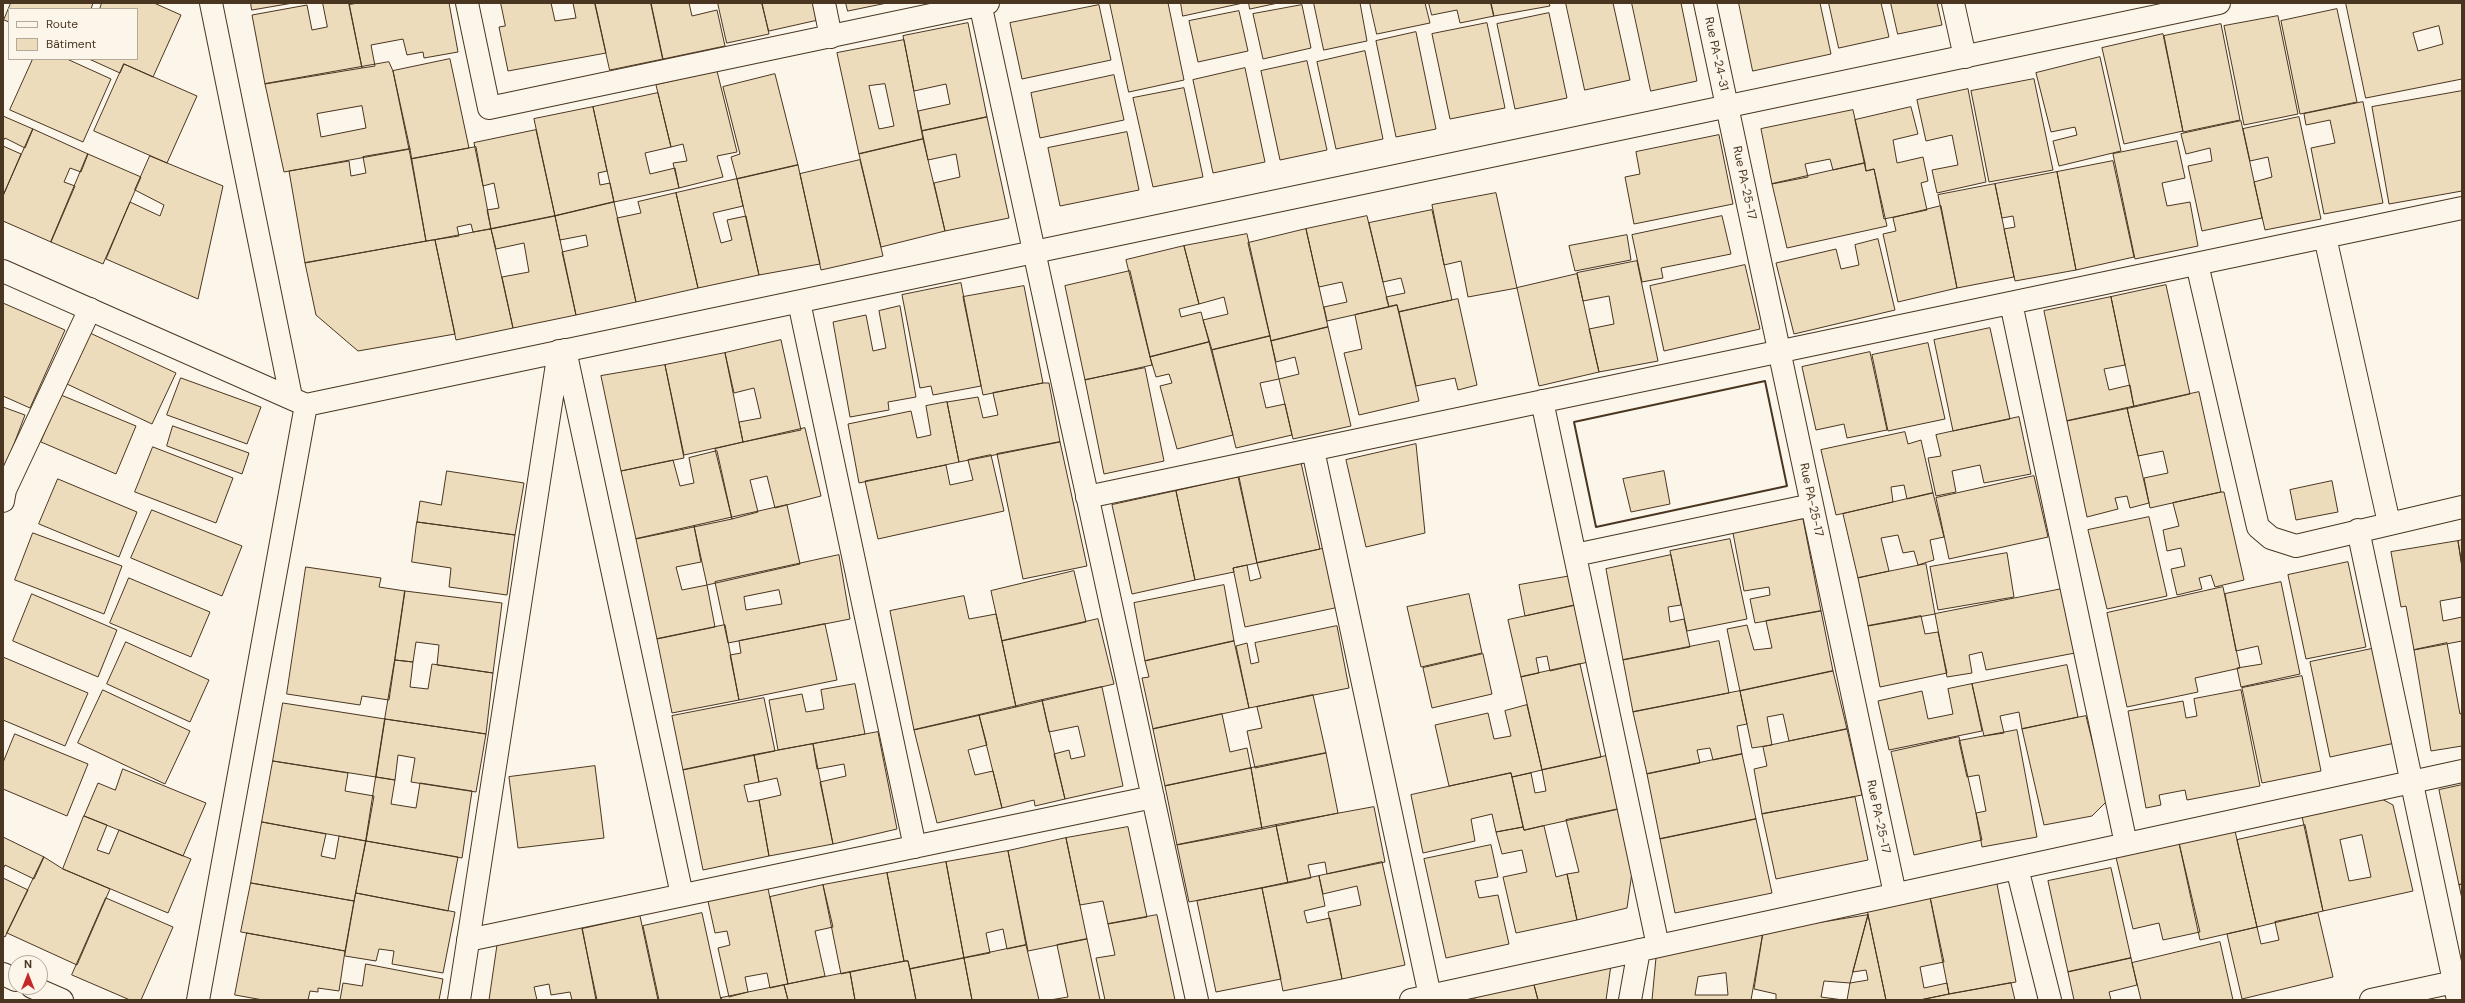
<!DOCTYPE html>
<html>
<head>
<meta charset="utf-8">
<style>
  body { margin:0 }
  #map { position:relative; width:2465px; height:1003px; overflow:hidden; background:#fbf6e9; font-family:"DM Sans",sans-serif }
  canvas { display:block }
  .frame { position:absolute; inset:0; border:4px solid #4a3520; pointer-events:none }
  .legend { position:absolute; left:8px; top:8px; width:130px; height:52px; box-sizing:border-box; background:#fbf6e9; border:1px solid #b4a999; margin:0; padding:5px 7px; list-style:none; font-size:12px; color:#4a3520 }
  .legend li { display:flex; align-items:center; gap:8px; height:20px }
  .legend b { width:20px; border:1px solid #b4a999 }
  .north { position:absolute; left:8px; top:955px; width:40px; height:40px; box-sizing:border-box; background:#fbf6e9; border:1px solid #b4a999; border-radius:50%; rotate:0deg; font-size:11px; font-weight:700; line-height:16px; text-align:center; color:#4a3520 }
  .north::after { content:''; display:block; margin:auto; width:14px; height:18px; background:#c62828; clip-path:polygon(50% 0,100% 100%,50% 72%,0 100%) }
</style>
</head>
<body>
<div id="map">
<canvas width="2465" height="1003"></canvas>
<div class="frame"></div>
<ul class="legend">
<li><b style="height:5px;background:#fbf6e9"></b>Route</li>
<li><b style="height:11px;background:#ecdcbc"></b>Bâtiment</li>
</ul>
<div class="north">N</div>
</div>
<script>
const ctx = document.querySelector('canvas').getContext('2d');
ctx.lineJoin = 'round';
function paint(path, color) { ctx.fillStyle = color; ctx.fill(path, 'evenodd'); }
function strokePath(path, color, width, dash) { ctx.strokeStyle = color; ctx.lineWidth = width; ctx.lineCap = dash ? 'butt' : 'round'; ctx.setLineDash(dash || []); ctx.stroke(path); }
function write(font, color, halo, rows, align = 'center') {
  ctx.font = font + ' "DM Sans",sans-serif'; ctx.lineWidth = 3; ctx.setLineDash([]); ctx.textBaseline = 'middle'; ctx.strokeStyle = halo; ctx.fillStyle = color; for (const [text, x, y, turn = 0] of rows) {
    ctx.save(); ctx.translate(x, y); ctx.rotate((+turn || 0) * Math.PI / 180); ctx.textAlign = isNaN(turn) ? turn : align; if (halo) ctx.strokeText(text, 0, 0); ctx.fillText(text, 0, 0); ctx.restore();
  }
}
const building = new Path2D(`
  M11 3H93L91 9H9V22L4 20Z
  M102 3H154L181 15 153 77 124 64 120 73 89 59H137V9H100Z
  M251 3H293L252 10Z
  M323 3H349L362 68 265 84 252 15 307 5 312 30 327 27Z
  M358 3H449L458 52 424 58 423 52 407 55 403 39 371 45 375 66 362 68 349 5Z
  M501 3H551L555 21 576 18 573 3H595L606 53 508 71 499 27 505 26Z
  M595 3H651L663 59 610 70Z
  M651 3H689L692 16 717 10 725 46 663 59Z
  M718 3H762L769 34 727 43Z
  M762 3H814L818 20 769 31Z
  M846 3H887L848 11Z
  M1110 3H1168L1184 80 1129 92Z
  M1181 3H1243L1183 16Z
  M1249 3H1278L1250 9Z
  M1314 3H1360L1367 41 1324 50Z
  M1370 3H1425L1430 23 1377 34Z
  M1429 3H1491L1494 16 1460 23 1457 10 1432 15Z
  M1491 3H1549L1550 6 1494 16Z
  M1566 3H1613L1630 80 1585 90Z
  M1632 3H1681L1697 81 1651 91Z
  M1739 3H1820L1831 54 1753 71Z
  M1829 3H1881L1889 37 1839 48Z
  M1891 3H1937L1942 25 1898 34Z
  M2346 3H2462V79L2366 98ZM2439 26 2443 44 2418 51 2413 33Z
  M1099 5 1111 60 1022 79 1010 23Z
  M1302 5 1311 48 1263 59 1253 14Z
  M2337 9 2357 102 2300 114 2281 21Z
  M1239 11 1248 51 1198 62 1189 21Z
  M1549 13 1567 98 1515 109 1497 24Z
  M2278 16 2298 114 2244 125 2224 26Z
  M968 23 987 117 922 131 918 111 950 104 946 84 914 91 903 36Z
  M1487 23 1505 108 1450 119 1432 34Z
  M2221 24 2240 120 2183 132 2164 36Z
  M1416 32 1436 129 1396 137 1376 41Z
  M2163 34 2183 131 2124 144 2102 48Z
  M904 40 923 139 859 154 837 53ZM885 84 894 126 879 129 869 86Z
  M1365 51 1383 139 1336 149 1317 62Z
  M2100 57 2121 151 2059 166 2053 141 2077 135 2075 127 2051 132 2036 73Z
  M33 59H67L111 79 83 142 10 110Z
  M450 59 469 148 411 159 393 71Z
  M1307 61 1327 150 1280 160 1261 71Z
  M389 62 393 71 410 149 284 172 265 84ZM362 106 366 128 321 137 317 114Z
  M124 64 197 96 167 163 94 131Z
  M1245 68 1265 162 1213 173 1193 80Z
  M717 71 737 152 717 156 723 177 679 188 673 163 687 161 683 144 671 147 656 85Z
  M775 74 798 165 737 179 731 157 740 154 723 87Z
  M1114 75 1124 120 1040 138 1031 93Z
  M2034 79 2053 170 1989 182 1971 91Z
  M1184 88 1203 177 1153 187 1133 98Z
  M1968 89 1986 182 1937 193 1932 170 1958 165 1952 135 1926 141 1917 100Z
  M2462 91V191L2389 204 2372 107Z
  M658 93 671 147 645 153 650 174 675 168 679 188 614 202 593 107Z
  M2363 102 2383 203 2324 214 2311 148 2335 143 2330 120 2306 125 2304 114Z
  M593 107 607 171 598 173 600 185 610 183 614 202 555 216 534 119Z
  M1911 107 1918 134 1893 140 1897 163 1923 157 1928 181 1921 183 1927 210 1884 219 1874 169 1866 171 1855 120Z
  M1853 110 1865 163 1833 170 1830 159 1805 164 1808 177 1772 184 1761 129Z
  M3 116 33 129 25 148 5 138 3 141Z
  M987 117 1009 218 945 231 934 183 960 177 956 154 928 160 922 131Z
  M2299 117 2321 219 2265 230 2254 182 2272 177 2268 157 2250 161 2243 129Z
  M2241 121 2262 218 2202 231 2188 166 2212 161 2210 148 2186 154 2181 134Z
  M33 129 88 154 81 172 70 168 64 182 75 186 51 242 3 221V196Z
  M536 130 555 216 491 229 487 210 499 208 494 183 483 186 474 143Z
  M1127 132 1139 190 1060 206 1048 148Z
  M1719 135 1733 204 1634 224 1625 177 1640 174 1636 152Z
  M923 139 945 231 881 247 859 154Z
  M2177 141 2185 178 2162 183 2167 206 2190 202 2198 246 2135 259 2113 154Z
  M3 146 21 154 3 196Z
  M476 147 491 229 473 232 471 224 457 227 459 236 426 241 411 159Z
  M410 149 426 241 305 263 289 171 349 161 351 176 366 173 363 157Z
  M88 154 141 177 103 264 51 242Z
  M150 156 223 186 198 299 106 259 130 202 160 216 164 205 135 190Z
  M860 160 883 256 821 270 800 174Z
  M2113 161 2134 257 2076 270 2057 172Z
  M1865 163 1866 171 1874 169 1887 226 1787 248 1772 184Z
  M798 165 820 264 759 275 737 179Z
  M2057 172 2076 270 2015 281 2004 229 2015 227 2013 216 2002 218 1995 184Z
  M737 179 743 206 713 213 721 243 732 240 727 220 746 216 759 275 698 288 676 193Z
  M1995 184 2014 277 1957 288 1938 195Z
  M676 193 698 288 636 302 617 218 641 213 638 202Z
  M1496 193 1517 288 1468 297 1461 261 1444 265 1432 205Z
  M614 202 636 302 576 315 562 252 588 246 586 235 560 240 555 216Z
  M1941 206 1957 288 1898 302 1883 234 1896 231 1893 218Z
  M1432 210 1452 300 1399 312 1397 305 1389 307 1386 297 1405 293 1401 278 1383 282 1369 223Z
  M555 216 576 315 513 328 502 277 529 272 524 243 496 249 491 229Z
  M1367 216 1389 307 1327 321 1324 307 1347 302 1342 282 1319 287 1306 229Z
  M1722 216 1731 254 1661 268 1663 278 1642 282 1632 235Z
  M491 229 513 328 456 340 435 240Z
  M1306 229 1328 327 1271 341 1248 243Z
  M1247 234 1270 336 1212 350 1203 320 1228 314 1224 297 1199 304 1184 246Z
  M1627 235 1631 260 1575 271 1569 246Z
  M1878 239 1895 310 1794 334 1776 263 1836 249 1841 269 1859 265 1855 245Z
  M435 240 455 334 358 351 316 315 305 263Z
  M1184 246 1199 304 1179 309 1181 317 1201 312 1209 342 1150 357 1126 260Z
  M1637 261 1658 361 1599 372 1589 329 1614 324 1609 296 1583 301 1577 273Z
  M1745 265 1760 329 1664 351 1650 286Z
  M1130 271 1152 365 1085 380 1065 286Z
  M1577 274 1599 372 1539 386 1517 288Z
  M961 283 981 386 933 395 931 386 920 388 902 295Z
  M2166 285 2190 394 2134 407 2111 297Z
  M1024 286 1043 383 983 395 963 297Z
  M2111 297 2125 365 2104 369 2109 390 2130 385 2134 407 2067 421 2044 311Z
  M1458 299 1477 385 1458 390 1455 378 1416 386 1399 312Z
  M3 303 65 330 30 408 3 396Z
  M1397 305 1419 401 1359 415 1344 353 1362 349 1355 315Z
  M900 306 916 397 888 402 889 410 850 417 833 322 866 315 873 351 886 348 879 311Z
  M1328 327 1351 426 1293 439 1279 379 1299 374 1295 357 1276 362 1271 341Z
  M1990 328 2010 419 1953 431 1934 340Z
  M90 333 176 373 152 424 67 384Z
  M1270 336 1279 379 1260 383 1266 408 1285 404 1292 435 1236 448 1212 350Z
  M781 340 801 430 743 442 739 422 761 418 754 388 734 393 725 353Z
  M1209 342 1233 435 1177 449 1160 386 1172 383 1169 374 1156 377 1150 357Z
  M1928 343 1945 419 1888 431 1872 355Z
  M1870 352 1887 430 1847 438 1844 424 1816 430 1802 367Z
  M725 353 743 442 684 455 665 365Z
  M665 365 684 458 621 471 601 376Z
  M1145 368 1164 461 1104 474 1085 380Z
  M181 378 261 407 247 444 167 415Z
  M1043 383H1049L1060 442 959 462 947 402 978 397 983 418 998 415 993 393Z
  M2199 392 2221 492 2150 508 2144 478 2168 473 2163 451 2138 456 2127 408Z
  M61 395 136 426 116 474 41 442Z
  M947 402 959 462 859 483 848 424 911 411 917 438 931 435 926 406Z
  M3 407 25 415 3 473Z
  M2127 408 2149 503 2130 508 2127 496 2115 498 2118 509 2087 517 2067 421Z
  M2019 417 2031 474 1984 483 1980 465 1952 471 1956 492 1936 496 1928 458 1941 456 1936 435Z
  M173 426 249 453 242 474 167 446Z
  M805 428 821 496 775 508 767 476 750 480 758 512 732 519 715 449Z
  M1905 432 1908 444 1921 440 1933 493 1907 499 1904 485 1891 487 1893 502 1836 515 1821 450Z
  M1060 442 1087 566 1023 579 997 454Z
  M1416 444 1425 533 1366 547 1346 460Z
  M153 447 233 478 216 523 135 492Z
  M717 451 732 519 636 539 621 471 673 460 680 486 694 483 689 458Z
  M991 455 1004 511 878 539 865 481 946 465 950 485 973 480 968 460Z
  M1300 458 1320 549 1257 563 1237 472Z
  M447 471 524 483 515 535 417 522 420 501 441 505Z
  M1664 471 1670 504 1631 512 1623 479Z
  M2034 476 2048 537 1949 559 1936 498Z
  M1239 477 1257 563 1233 568 1234 572 1195 580 1176 491Z
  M58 479 137 512 119 557 39 524Z
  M2332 481 2338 512 2296 520 2290 490Z
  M1176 491 1195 580 1132 594 1112 505Z
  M2221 492H2224L2244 580 2215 587 2211 575 2199 578 2202 589 2177 595 2171 569 2185 566 2181 548 2167 551 2163 530 2179 526 2173 503Z
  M1933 493 1944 537 1930 540 1934 560 1918 565 1914 551 1903 553 1898 535 1881 538 1889 571 1858 578 1843 514Z
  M787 505 800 564 707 585 694 526Z
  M152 510 242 546 222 596 131 558Z
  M2149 517 2167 596 2107 609 2088 530Z
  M1803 519 1821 611 1755 623 1750 599 1770 595 1769 587 1744 591 1733 533Z
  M417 522 515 535 507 595 449 587 451 568 412 562Z
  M694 526 701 562 676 567 682 590 707 585 715 627 657 639 636 539Z
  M33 533 122 566 104 614 15 580Z
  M1730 539 1747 619 1687 631 1670 551Z
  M2462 540V567L2458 541Z
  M2458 541 2462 567V597L2440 601 2443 621 2462 617V641L2414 650 2406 606 2401 607 2391 552Z
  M1331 547 1344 606 1245 627 1233 568 1247 565 1250 581 1261 578 1257 563Z
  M2007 553 2014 597 1938 610 1930 567Z
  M839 555 850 619 728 643 715 582ZM779 590 782 604 746 610 744 597Z
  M1671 555 1681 605 1668 607 1670 622 1684 619 1690 647 1623 660 1606 569Z
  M2348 562 2366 647 2306 659 2288 575Z
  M1926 564 1935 614 1868 626 1858 578Z
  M306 567 381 578 379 587 405 591 389 700 362 696 360 705 287 694Z
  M1074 571 1086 622 1002 641 991 591Z
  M1571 576 1576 605 1525 616 1519 585Z
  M129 578 210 612 191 657 110 623Z
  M2281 582 2300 674 2241 687 2237 668 2262 664 2258 646 2236 651 2225 594Z
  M1224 585 1234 641 1145 661 1134 603Z
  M2223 587 2240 668 2195 678 2198 692 2127 707 2107 613Z
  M2062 589 2075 653 1986 670 1982 652 1969 655 1972 673 1947 677 1935 614Z
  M405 591 502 603 493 673 437 665 439 645 416 642 413 662 395 660Z
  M32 594 117 630 98 677 13 641Z
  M1469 594 1482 653 1421 667 1407 607Z
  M964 596 969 619 996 614 1016 707 914 730 890 611Z
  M1576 605 1588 662 1550 671 1547 656 1536 658 1539 673 1521 677 1508 620Z
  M1821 611 1833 671 1740 691 1727 629 1747 625 1754 650 1772 648 1766 621Z
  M1921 616 1925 634 1938 632 1947 673 1880 687 1868 626Z
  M1098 619 1114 684 1016 707 1002 641Z
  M825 624 837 680 739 700 730 655 741 653 739 641Z
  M725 625 739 700 672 713 657 639Z
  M1337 626 1349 688 1249 708 1236 646 1247 643 1251 664 1259 662 1255 643Z
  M1234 641 1249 708 1153 729 1142 678 1149 677 1145 661Z
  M1719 641 1729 693 1633 712 1623 660Z
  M126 642 209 680 190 722 107 684Z
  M2447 643 2460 714 2462 713V746L2431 751 2414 650Z
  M2376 648 2395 743 2330 757 2310 662Z
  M1483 654 1492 694 1432 708 1423 668Z
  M3 657 88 693 65 746 3 720Z
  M395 660 413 662 410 687 428 689 432 664 493 673 486 734 385 719Z
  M1580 664 1601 757 1542 770 1521 677Z
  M2067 665 2078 717 2022 729 2019 712 2000 716 2004 733 1984 736 1972 684Z
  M1833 671 1847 729 1789 741 1783 714 1767 717 1772 745 1752 748 1740 691Z
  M2302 676 2321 771 2262 783 2242 688Z
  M855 684 865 734 778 750 769 700 802 694 806 712 824 709 821 690Z
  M1972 684 1982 731 1889 750 1878 701 1922 691 1928 719 1953 714 1948 689Z
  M1102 687 1123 786 1065 799 1054 754 1069 750 1071 759 1085 756 1078 726 1049 732 1042 700Z
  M103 690 190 731 165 784 78 743Z
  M2241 690 2260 786 2187 800 2185 790 2159 795 2161 805 2146 808 2128 711 2183 701 2186 718 2197 716 2194 699Z
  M1740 691 1747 724 1737 726 1742 754 1713 760 1710 748 1697 750 1700 763 1647 774 1633 712Z
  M1313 695 1326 753 1255 768 1247 731 1262 728 1257 707Z
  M764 698 775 751 683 770 672 716Z
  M1042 700 1065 799 1035 806 1034 800 1002 808 979 715Z
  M283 703 385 719 376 777 273 761Z
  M1527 705 1542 770 1512 777 1511 773 1449 786 1435 725 1488 713 1494 739 1511 736 1505 711Z
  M1222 714 1230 752 1247 748 1251 768 1165 786 1153 729Z
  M979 715 987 745 968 750 975 775 993 771 1002 808 937 823 914 730Z
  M2086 716 2107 801 2092 816 2044 825 2022 729Z
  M385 719 486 734 476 792 411 782 415 758 398 755 395 780 376 777Z
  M1847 729 1862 795 1762 814 1754 769 1767 766 1763 747Z
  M2017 730 2037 837 1982 847 1976 813 1986 811 1979 775 1967 777 1959 741Z
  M878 732 897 829 833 844 820 782 846 776 844 764 817 769 813 744Z
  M15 734 88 764 67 816 3 789V763Z
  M1959 737 1982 840 1914 855 1891 752Z
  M813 744 833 844 769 856 759 800 781 795 777 778 759 782 754 755Z
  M1326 753 1338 813 1262 829 1251 768Z
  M1742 754 1756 819 1660 839 1647 774Z
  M754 755 759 782 744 785 748 802 759 800 769 856 703 870 683 770Z
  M1606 756 1619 809 1524 830 1512 777 1531 773 1535 793 1546 791 1542 770Z
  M273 761 348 773 345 791 374 796 366 841 262 822Z
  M595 766 604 838 518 848 509 777Z
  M1251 768 1262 829 1177 845 1165 786Z
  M123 769 206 803 183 856 84 816 98 783 115 790Z
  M1511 773 1523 827 1496 832 1492 814 1471 819 1475 841 1423 853 1411 795Z
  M376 777 395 780 391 804 416 808 420 783 472 791 462 858 366 841Z
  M2462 785V884L2459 885 2439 790Z
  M1855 797 1868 860 1776 879 1762 814Z
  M2378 797 2393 805 2413 891 2323 911 2301 812ZM2362 835 2371 877 2349 881 2340 840Z
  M1374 807 1385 862 1327 874 1325 862 1308 865 1311 878 1288 883 1276 825Z
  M1619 809 1633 865 1627 908 1577 920 1567 874 1579 872 1566 820Z
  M84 816 107 825 97 850 109 854 119 830 191 859 168 913 63 869Z
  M1756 819 1772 893 1675 913 1660 839Z
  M262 822 326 834 321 856 335 859 339 836 366 841 354 901 251 883Z
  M1276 825 1288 883 1189 902 1177 845Z
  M2305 825 2323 911 2257 927 2237 840Z
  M1544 826 1556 877 1567 874 1577 920 1516 933 1503 877 1527 872 1522 850 1502 854 1496 832 1523 827 1524 830Z
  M1128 827 1147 917 1108 924 1103 901 1080 905 1066 838Z
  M2235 831 2257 927 2200 940 2179 843Z
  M3 837 44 857 34 879 5 865 3 869Z
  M1066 838 1087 939 1028 951 1008 851Z
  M366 841 458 857 448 911 356 893Z
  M2179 843 2200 932 2163 940 2159 923 2133 929 2115 853Z
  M1491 845 1498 877 1475 881 1479 898 1498 895 1509 944 1446 958 1424 859Z
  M1008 851 1026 945 1007 949 1003 929 986 933 990 953 964 958 946 862Z
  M44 857 63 869 110 889 77 965 7 933Z
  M946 862 964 958 910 969 908 961H904L887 873Z
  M1382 862 1405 965 1342 979 1328 912 1361 905 1357 886 1323 894 1319 876Z
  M2111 868 2131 958 2068 972 2048 881Z
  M887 873 904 961 841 974 823 885Z
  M1319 876 1325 906 1304 911 1307 923 1330 918 1342 979 1283 991 1262 888Z
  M3 878 28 890 5 937 3 936Z
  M766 879 788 984 770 988 767 973 745 977 748 992 729 997 718 948 730 945 727 931 715 933 706 892Z
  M251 883 354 901 345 951 241 932Z
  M1997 884 2016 982 1949 994 1930 897Z
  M2462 884V899L2459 885Z
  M823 885 833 927 815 931 825 976 788 984 770 897Z
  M1262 888 1281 979 1216 992 1197 901Z
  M356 893 455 912 443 973 392 964 394 951 379 949 376 961 345 956Z
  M1930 897 1944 962 1920 967 1924 988 1947 983 1949 994 1920 1000H1886L1866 905Z
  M106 898 173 927 141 1000H130L72 975Z
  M702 913 721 1000H659L643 926Z
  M2318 913 2333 977 2242 999 2227 934 2257 927 2261 944 2279 940 2275 922Z
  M1157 915 1175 1000H1105L1096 958 1115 955 1108 924Z
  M1868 915 1886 1000H1847L1850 983 1868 980 1866 970 1853 972Z
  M1868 915 1850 983 1824 981 1821 997 1843 1000H1776V994L1754 989 1763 932Z
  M640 916 658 1000H597L582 929Z
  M582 927 596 1000H572L570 992 551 995 549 984 534 987 537 1000H489L497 945Z
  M1763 932 1751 1000H1652L1657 947ZM1726 973 1728 995H1695L1698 977Z
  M247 933 345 951 339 991 318 988V992L310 991 308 1000H263L235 995Z
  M1087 939 1100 1000H1050L1068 997 1057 945Z
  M2220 942 2233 1000H2141L2132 963Z
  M1026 945 1039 1000H972L964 958Z
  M964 958 972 1000H916L910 969Z
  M2131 958 2137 985 2109 992 2111 1000H2074L2068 972Z
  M908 961 916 1000H855L850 972Z
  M366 964 443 979 439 1000H340L343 983 362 986Z
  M1611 965 1606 1000H1538L1533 981Z
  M850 972 855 1000H788L784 985Z
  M1533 981 1538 1000H1475L1474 994Z
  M2011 983 2015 1000H1920L1949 994Z
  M784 985 788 1000H722L721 998Z`);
paint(building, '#ecdcbc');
strokePath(building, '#4a3520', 1);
const minor = new Path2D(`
  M467 3 489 108 988 3
  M824 3 831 37
  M980 3 1197 1000
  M1705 3 1895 894
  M1953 3 1965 57
  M2325 237 2389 523
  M2197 264 2258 527 2271 538 2296 546 2462 507
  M799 302 915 847
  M2011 303 2126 844
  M565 350 682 895
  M1542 401 1658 946
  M1313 450 1430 996
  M1087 497 2462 208
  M3 501 5 490 90 309
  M2358 530 2458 1000
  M1575 555 1812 505
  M2017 868 2050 1000
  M468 940 1153 797
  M3 974 16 980
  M32 987 62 1000
  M459 1000 559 351
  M1411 1000 2462 771
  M1630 1000 1639 950
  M2371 1000 2454 982`);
const tertiary = new Path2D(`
  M211 3 291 397
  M3 271 306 405 2219 3
  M198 1000 306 405`);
strokePath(minor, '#4a3520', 24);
strokePath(tertiary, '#4a3520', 24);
strokePath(minor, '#fbf6e9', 22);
strokePath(tertiary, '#fbf6e9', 22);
strokePath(new Path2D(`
  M1765 381 1787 486 1596 527 1574 422Z`), '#4a3520', 2);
write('12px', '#4a3520', '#fbf6e9', [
  ["Rue PA-24-31",1716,54,78],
  ["Rue PA-25-17",1744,183,78],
  ["Rue PA-25-17",1811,500,78],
  ["Rue PA-25-17",1878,817,78]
]);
</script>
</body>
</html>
